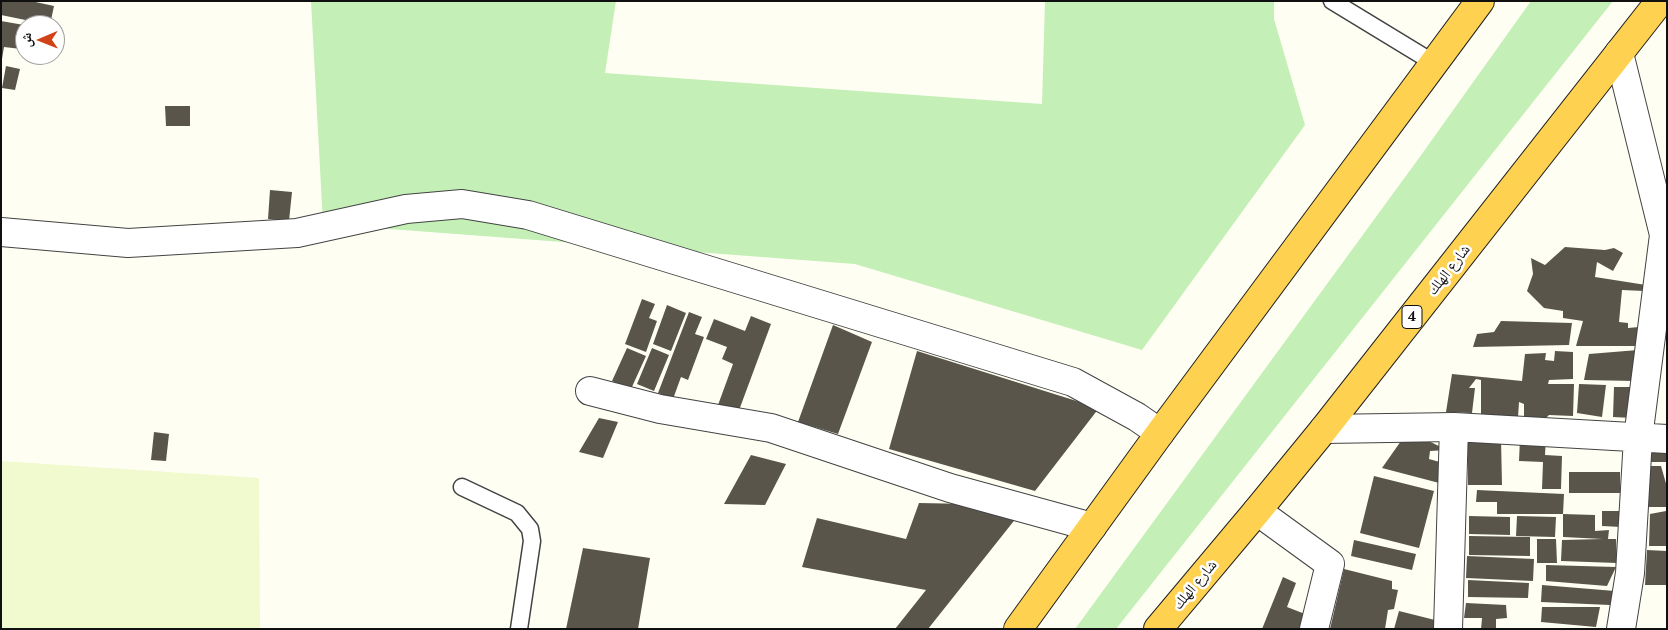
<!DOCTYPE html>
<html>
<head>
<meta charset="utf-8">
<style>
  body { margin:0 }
  #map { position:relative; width:1668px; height:630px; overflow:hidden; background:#fefff2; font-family:"PT Serif","Noto Naskh Arabic",serif }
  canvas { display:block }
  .frame { position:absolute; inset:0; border:2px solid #101010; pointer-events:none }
  .north { position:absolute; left:15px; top:15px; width:50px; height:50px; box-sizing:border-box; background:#fff; border:1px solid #9f9f9f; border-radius:50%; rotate:269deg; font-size:14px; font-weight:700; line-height:20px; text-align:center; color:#101010 }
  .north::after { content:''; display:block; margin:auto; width:18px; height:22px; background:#d14217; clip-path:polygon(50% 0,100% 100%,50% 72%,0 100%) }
</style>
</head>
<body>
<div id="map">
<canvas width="1668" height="630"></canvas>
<div class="frame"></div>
<div class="north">ش</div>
</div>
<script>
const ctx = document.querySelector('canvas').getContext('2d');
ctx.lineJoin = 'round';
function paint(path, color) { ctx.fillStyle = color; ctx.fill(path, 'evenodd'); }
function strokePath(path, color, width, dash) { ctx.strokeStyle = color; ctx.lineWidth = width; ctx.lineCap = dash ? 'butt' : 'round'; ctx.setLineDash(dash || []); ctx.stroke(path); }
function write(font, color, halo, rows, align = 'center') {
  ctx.font = font + ' "PT Serif","Noto Naskh Arabic",serif'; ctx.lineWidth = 5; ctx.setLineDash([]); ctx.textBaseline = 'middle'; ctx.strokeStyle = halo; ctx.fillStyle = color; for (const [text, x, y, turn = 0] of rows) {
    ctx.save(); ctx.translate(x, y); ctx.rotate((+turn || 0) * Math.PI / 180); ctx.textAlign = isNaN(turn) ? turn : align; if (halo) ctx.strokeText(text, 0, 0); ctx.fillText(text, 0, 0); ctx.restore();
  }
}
paint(new Path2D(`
  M1 461 259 478 260 629H1Z`), '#f1f9ce');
paint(new Path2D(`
  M311 1H616L605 73 1042 104 1045 1H1274V19L1305 125 1142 350 855 264 323 224Z
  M1531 1H1613L1116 629H1075L1419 158Z`), '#c4efb7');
paint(new Path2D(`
  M1 1H31L54 6 50 25 1 15Z
  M1 21 24 25 21 49 4 47 2 59Z
  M6 66 20 69 15 90 2 88Z
  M165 106H190V126H166Z
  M270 190 292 192 289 221 268 219Z
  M1565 247 1605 250 1614 248 1623 253 1613 271 1597 262 1595 277 1646 285 1644 291 1622 290 1619 322 1628 323V328L1639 327 1637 346H1576L1583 321 1563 318V311L1544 308 1527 291 1533 274 1531 258 1545 265Z
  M642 299 655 304 649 318 657 321 646 352 625 344Z
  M667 305 686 313 671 351 653 344Z
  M689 312 702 317 695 334 704 337 688 380 681 377 673 399 658 393Z
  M751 316 771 324 738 413 718 405 733 364 722 359 727 347 706 339 714 319 745 331Z
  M1501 321 1572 323 1569 345 1473 347 1477 334 1494 332Z
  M833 325 872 342 838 434 798 422Z
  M627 348 646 356 631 389 612 381Z
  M652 348 669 355 654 391 637 384Z
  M1638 350 1634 381 1584 380 1589 354Z
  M917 351 1099 408 1035 491 889 449Z
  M1555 351 1573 352V379L1549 380 1548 384H1574L1573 416 1549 415 1546 418 1524 417V404L1519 402 1518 417H1481V380L1476 379 1469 388H1475L1472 413 1446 412 1452 374 1522 381 1525 354 1546 353 1545 360 1554 361Z
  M1579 384 1606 385 1602 417 1577 413Z
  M1614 387H1637L1632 418 1613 417Z
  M599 418 618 422 603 458 579 452Z
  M1408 431 1447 450 1430 451 1429 459 1447 464 1443 484 1382 468Z
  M154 432 169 434 166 461 151 460Z
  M1520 438H1546L1545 455 1562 456 1561 489H1542L1543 462 1519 461Z
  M1468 439H1501L1502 485H1468Z
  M1667 439V462H1648L1647 442Z
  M751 455 786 464 765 505 724 504Z
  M1647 466H1661L1667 487V507H1649Z
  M1569 472H1620V493H1569Z
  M1374 476 1434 491 1419 548 1360 533Z
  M1477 490 1564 494 1563 514H1497V502H1476Z
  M919 503 970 504 1017 517 928 629H895L926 590 802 567 817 518 906 539Z
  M1602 511H1622L1621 527 1602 526Z
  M1666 511 1667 546H1649L1650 514Z
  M1563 514 1595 515V531L1609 530 1608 539H1616L1617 563 1561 561 1562 540 1603 539 1563 537Z
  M1469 516 1510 517V535L1469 534Z
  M1517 516 1556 517 1555 537 1516 536Z
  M1469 536 1530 537V556L1469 555Z
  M1537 539H1556L1557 563H1537Z
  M1354 540 1416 554 1412 570 1351 556Z
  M583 548 650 558 638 629H566Z
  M1647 550 1667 551V585H1645Z
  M1467 556 1534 559 1533 581 1466 578Z
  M1546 565 1616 567 1607 586 1546 581Z
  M1344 569 1392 581V589L1398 590 1394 609 1388 610 1385 629H1330Z
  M1283 577 1296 583 1287 607 1305 614 1299 629H1262Z
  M1468 580 1529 583 1528 598 1468 597Z
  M1542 585 1615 591 1610 605 1541 602Z
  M1466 603 1506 605 1507 618 1496 619V629H1481L1482 618H1464Z
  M1542 607H1600L1596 627 1541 622Z
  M1399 611 1443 622V629H1394Z`), '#5a554b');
const lane = new Path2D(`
  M1332 1 1434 63
  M462 487 517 513 530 529 532 541 519 629`);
const street = new Path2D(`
  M1619 53 1664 235 1638 438 1630 573 1621 629
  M1 232 128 243 297 233 406 209 462 204 528 215 1073 382 1137 417 1160 433
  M590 391 660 409 771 428 950 488 1092 527
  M1454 427 1667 439
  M1324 429 1454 427 1448 629
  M1257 511 1330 564 1314 629`);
const highway = new Path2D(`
  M1018 629 1160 433 1480 1
  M1158 629 1257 511 1324 429 1660 1`);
strokePath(lane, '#434343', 19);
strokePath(street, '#434343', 30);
strokePath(highway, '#212121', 30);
strokePath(lane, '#fff', 16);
strokePath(street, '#fff', 28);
strokePath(highway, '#ffd150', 28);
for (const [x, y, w] of [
  [1412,317,20]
]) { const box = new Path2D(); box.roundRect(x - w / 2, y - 11.5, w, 23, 4); ctx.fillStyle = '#fff'; ctx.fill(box); strokePath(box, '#101010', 1); }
write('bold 14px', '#101010', null, [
  ["4",1412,317]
]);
write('15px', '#101010', '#fff', [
  ["شارع الهلك",1449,270,-52],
  ["شارع الهلك",1195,585,-50]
]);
</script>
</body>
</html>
